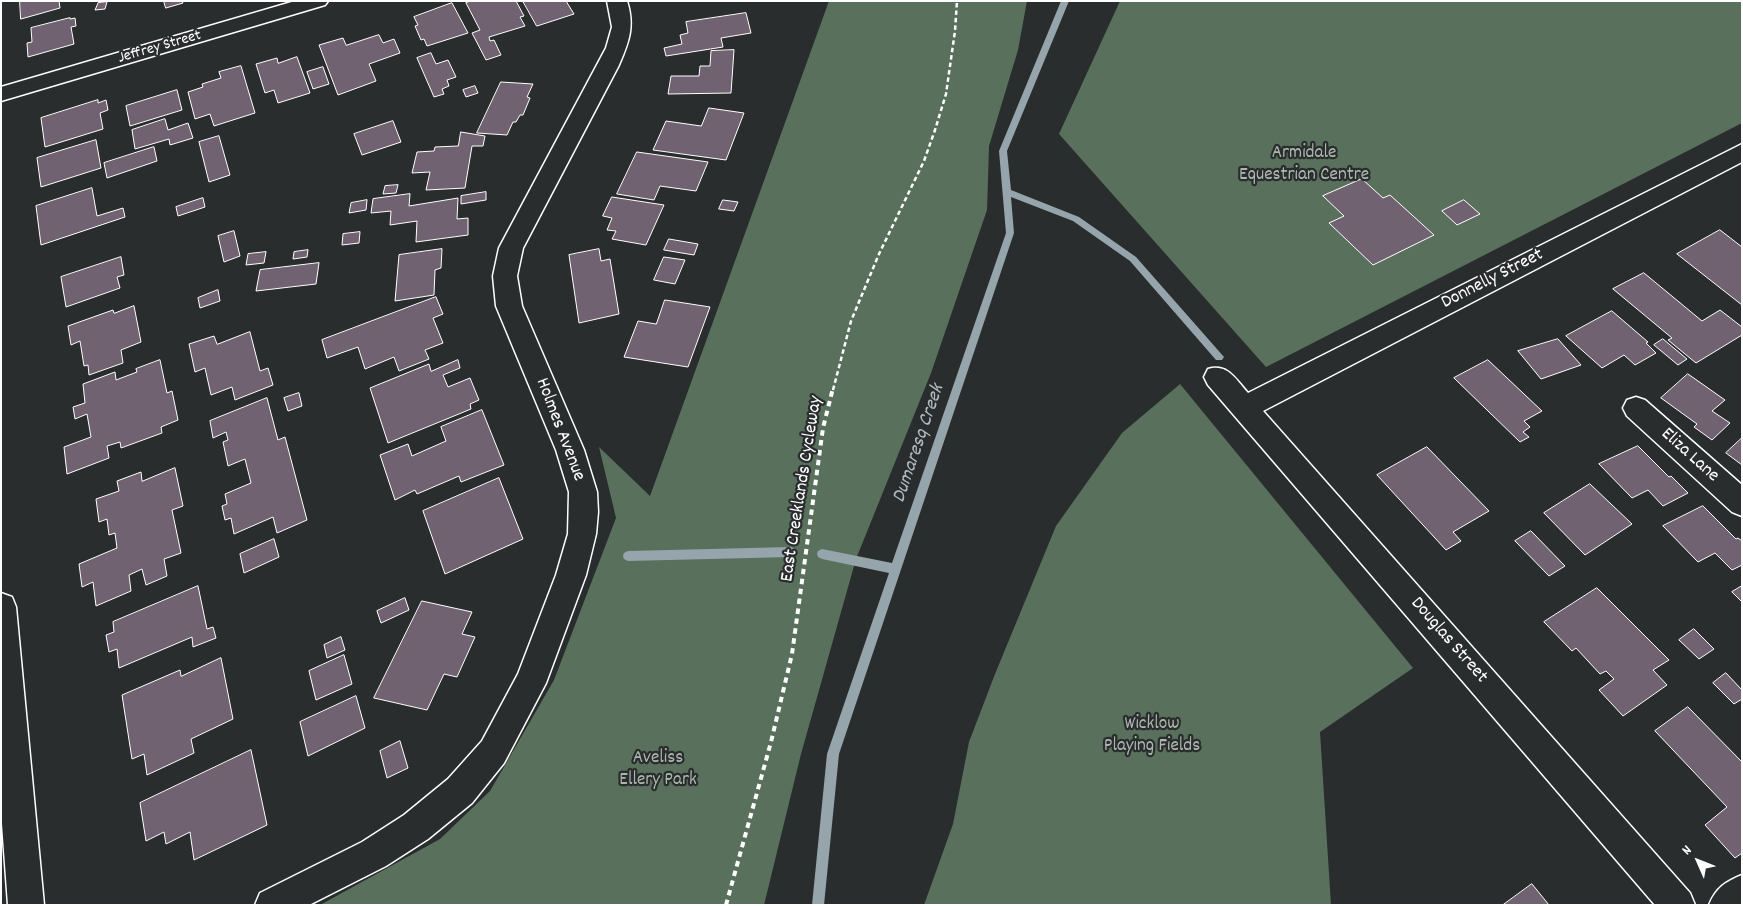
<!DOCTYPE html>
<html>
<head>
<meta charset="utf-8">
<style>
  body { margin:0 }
  #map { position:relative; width:1743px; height:906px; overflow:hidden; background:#2a2d2e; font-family:Dekko,sans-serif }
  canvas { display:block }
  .frame { position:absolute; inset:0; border:2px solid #fff; pointer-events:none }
  .north { position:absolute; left:1673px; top:836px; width:50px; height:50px; -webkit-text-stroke:4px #2a2d2e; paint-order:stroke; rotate:314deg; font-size:14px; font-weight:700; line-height:20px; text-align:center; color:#fff }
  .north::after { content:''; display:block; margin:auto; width:18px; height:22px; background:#fff; clip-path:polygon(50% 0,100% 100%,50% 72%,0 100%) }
</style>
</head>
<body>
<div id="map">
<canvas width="1743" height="906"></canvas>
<div class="frame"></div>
<div class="north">N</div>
</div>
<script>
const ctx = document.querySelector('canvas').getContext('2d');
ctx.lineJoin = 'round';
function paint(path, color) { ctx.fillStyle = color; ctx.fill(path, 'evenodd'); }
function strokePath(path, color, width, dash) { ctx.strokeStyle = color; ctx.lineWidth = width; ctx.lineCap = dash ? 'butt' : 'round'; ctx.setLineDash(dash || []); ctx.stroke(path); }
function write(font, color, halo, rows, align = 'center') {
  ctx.font = font + ' Dekko,sans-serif'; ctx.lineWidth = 4.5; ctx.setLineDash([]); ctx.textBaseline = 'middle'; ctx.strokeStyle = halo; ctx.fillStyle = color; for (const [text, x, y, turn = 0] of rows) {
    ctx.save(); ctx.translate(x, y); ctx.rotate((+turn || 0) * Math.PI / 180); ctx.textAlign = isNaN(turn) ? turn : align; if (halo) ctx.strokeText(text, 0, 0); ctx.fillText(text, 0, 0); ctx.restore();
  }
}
paint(new Path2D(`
  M829 1H1027L1018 50 989 146 987 210 931 373 856 559 801 754 764 905H320L440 839 490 791 554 680 616 518 599 447 650 496Z
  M1120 1H1742V123L1266 367 1059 134Z
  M1180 384 1413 668 1320 732 1331 905H924L953 824 969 742 995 674 1056 526 1122 433Z`), '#59705c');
paint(new Path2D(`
  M1061 1H1069L1007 151 1011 190 1079 217 1136 257 1224 357 1222 360H1216L1130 261 1073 221 1011 197 1014 233 839 754 824 905H812L827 754 889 573 822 559 818 557 817 554 818 551 822 549 892 563 1006 233 999 151Z
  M791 547 795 549 796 552 795 555 791 557 628 561 624 559 623 556 624 553 628 551Z`), '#96a4ac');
const building = new Path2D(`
  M20 1H59L60 8 21 19Z
  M164 1H182L183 3 166 8Z
  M471 1H516L524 16 520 17 525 26 489 37 490 41 494 40 501 55 486 60 472 33 480 30 466 3Z
  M523 1H566L574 14 537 26Z
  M107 2 105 9 95 10 98 3Z
  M452 3 468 33 427 46 424 39 421 40 415 26 418 25 414 17Z
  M746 13 751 33 721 38 723 47 666 56 664 48 682 44 680 35 688 33 686 22Z
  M70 18V19L75 18 76 26 71 27 74 44 28 57 27 43 32 42 31 28Z
  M379 35 383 43 394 39 400 53 369 64 376 81 338 95 319 45 343 38 346 45Z
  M734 50 731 93 668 94 671 76H699L700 66H710L711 51Z
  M431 53 436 64 448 60 456 77 447 80 449 86 442 89 444 94 434 97 417 58Z
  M297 57 310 93 278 103 274 90 265 93 256 64 277 58 278 63Z
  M241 66 255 113 214 126 210 114 195 119 188 92 203 87 202 84 221 78 219 72Z
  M323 67 329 84 313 89 307 72Z
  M501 82 533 84 527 97 530 98 523 115H520L516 122H513L507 135 477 133Z
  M475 86 478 93 466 97 463 90Z
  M177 90 182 110 130 126 126 106Z
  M98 100V103L106 100 108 110 100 113 103 129 45 147 41 118Z
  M709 108 744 113 726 160 653 150 666 121 701 126Z
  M165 119 168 130 188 123 193 138 170 145 169 139 135 149 132 130Z
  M393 121 401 142 362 155 354 134Z
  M461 132 485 136 483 146H472L465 188 426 190 430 172 412 173 417 152 434 151 435 147 458 146Z
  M219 136 230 175 209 182 199 142Z
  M96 140 101 168 41 187 37 158Z
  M154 147 157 161 107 178 104 163Z
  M637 152 708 162 696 191 660 186 654 200 617 194Z
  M1362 179 1383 198 1390 195 1434 235 1373 265 1329 223 1344 216 1323 196Z
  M398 185 396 193 383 194 385 186Z
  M92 188 97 216 123 208 125 217 41 245 36 206Z
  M486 192V200L461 204V196Z
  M410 194 409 206 458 198 457 219 468 218V235L416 242 417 221 390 225 391 211 371 213 373 199Z
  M612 197 664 205 646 245 612 239 616 231 607 230 612 218 603 216Z
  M203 198 205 207 178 216 176 207Z
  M367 200 366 210 349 213 351 203Z
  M723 200 738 202 734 211 719 209Z
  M1464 200 1480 214 1457 225 1442 211Z
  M1720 230 1742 247V305L1677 254Z
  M234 231 240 256 224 262 218 236Z
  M360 232 359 243 342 245 343 234Z
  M669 239 698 244 694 255 664 250Z
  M442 249 441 268 435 270 434 295 395 301 399 255Z
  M599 249 601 261 610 259 619 314 579 323 569 255Z
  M308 250 307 257 293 259 294 252Z
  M266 252 264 263 246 265 248 254Z
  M121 257 124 275 117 277 120 288 66 307 61 277Z
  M664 257 685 260 675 284 654 280Z
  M319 263 316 284 256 291 260 270Z
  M1644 273 1702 321 1720 310 1742 327V335L1696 363 1668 340 1672 338 1613 289Z
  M218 290 220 301 200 308 198 298Z
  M436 297 443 314 433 318 443 343 425 350 429 359 399 371 394 357 365 369 358 347 327 358 322 340Z
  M665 300 710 307 688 367 624 357 638 321 656 324Z
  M134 306 141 342 121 350 123 363 89 375 88 365 84 366 80 341 71 345 68 326 113 310 114 313Z
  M1612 311 1648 342 1646 343 1656 353 1635 365 1624 355 1602 368 1566 336Z
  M250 332 260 371 268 368 273 385 235 400 232 387 211 395 205 368 195 372 189 344 214 336 217 344Z
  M1558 339 1581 365 1541 379 1518 351Z
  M1663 339 1687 359 1678 365 1654 345Z
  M160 360 167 393 172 391 178 420 161 427 162 433 121 448 120 442 107 446 109 458 67 474 64 447 91 437 87 414 75 419 73 407 85 403 83 384 115 372 116 380 137 372 136 369Z
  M458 360 460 368 443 375 448 387 470 378 479 400 470 404 471 409 388 443 370 388 429 364 431 371Z
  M1488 360 1542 411 1524 421 1530 427 1523 432 1529 437 1520 442 1454 378Z
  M1688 374 1725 400 1712 411 1730 423 1712 440 1694 427 1697 424 1661 398Z
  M299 393 302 406 288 411 284 398Z
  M267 398 278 440 285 437 307 520 277 533 273 517 234 534 231 518 225 520 222 506 227 504 225 494 251 483 245 459 228 466 223 442 228 440 226 432 213 438 210 421Z
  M482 410 504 465 461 482 459 476 417 494 415 490 395 500 380 455 408 444 412 456 446 441 441 427Z
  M1742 438V465L1726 453Z
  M1638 446 1669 477 1671 476 1688 493 1663 506 1648 490 1632 498 1599 464Z
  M1427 447 1489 511 1453 532 1461 541 1446 550 1377 475Z
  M175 468 183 506 172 510 181 553 164 559 167 576 146 585 142 569 129 575 131 591 96 606 93 582 82 587 79 564 117 548 115 533 109 535 107 519 99 522 96 499 119 491 117 481 141 472 142 481Z
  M499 478 523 539 445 574 423 511Z
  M1590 484 1632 524 1585 555 1544 513Z
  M1703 506 1736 539 1738 538 1742 541V565L1732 570 1715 553 1698 562 1663 526Z
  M1531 531 1565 566 1549 576 1515 541Z
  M274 539 279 557 244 573 240 554Z
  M198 586 207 629 213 627 216 638 193 647 192 637 119 668 117 649 109 652 106 635 114 632 113 622Z
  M1742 586V602L1732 592Z
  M1597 588 1669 660 1653 670 1667 685 1623 716 1599 690 1614 679 1606 671 1600 674 1576 648 1572 651 1544 622Z
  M405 598 409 610 381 623 377 611Z
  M422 601 472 612 462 634 475 637 457 677 444 674 427 710 374 698Z
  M1694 629 1714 649 1699 659 1679 640Z
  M341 637 345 650 327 658 324 645Z
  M344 655 352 684 316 700 309 671Z
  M221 658 233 719 191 739 194 753 147 775 144 754 132 759 122 695 180 670 181 676Z
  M1726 673 1742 690V699L1734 704 1713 683Z
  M356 696 365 728 308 756 300 722Z
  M1688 707 1742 762V853L1735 858 1705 825 1727 807 1655 731Z
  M400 741 408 768 387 778 380 751Z
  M251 750 267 825 194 860 190 832 166 844 164 832 146 841 140 803Z
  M1532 884 1549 905H1503Z`);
paint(building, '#706270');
strokePath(building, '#fff', 1);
const street = new Path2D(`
  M295 1H328L325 5 1 101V87Z
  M607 1H627C635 26 629 42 619 65L523 248 517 276 522 306 584 450 597 492 598 512 596 534 586 575 546 683 504 763 472 803 428 839 386 866 309 905H255L260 893 362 842 404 815 448 779 482 741 518 674 556 575 568 534 569 492 556 450 496 306 493 276 499 248 606 48 612 27Z
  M1742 144V162L1263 411 1690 893 1695 905H1655L1208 385 1204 377 1208 369C1228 363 1236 380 1248 393Z
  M1636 397 1645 400 1742 485V516L1732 512 1627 416 1623 408 1627 400Z
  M1 593 12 597 16 607 44 905H8L1 810Z
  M1742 875V905H1709C1716 888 1725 882 1742 875Z`);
strokePath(street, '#fff', 3);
strokePath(new Path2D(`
  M833 390 851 321 879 254 924 161 935 130 946 94 955 31 957 1`), '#fff', 2.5, [4.5, 3]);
strokePath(new Path2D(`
  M726 905 771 742 792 654 823 428 833 388`), '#fff', 4, [5.5, 4.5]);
paint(street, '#2a2d2e');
write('16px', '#fff', '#2a2d2e', [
  ["Jeffrey Street",160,48,-16]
]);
write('19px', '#acb8ae', '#2a2d2e', [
  ["Armidale",1304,154],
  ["Equestrian Centre",1304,176],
  ["Wicklow",1152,725],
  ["Playing Fields",1152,747],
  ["Aveliss",658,759],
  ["Ellery Park",658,781]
]);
write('19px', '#fff', '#2a2d2e', [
  ["Donnelly Street",1493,280,-27],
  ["Holmes Avenue",559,430,69],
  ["Eliza Lane",1689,456,42],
  ["East Creeklands Cycleway",803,489,-81],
  ["Douglas Street",1448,641,49]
]);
write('italic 20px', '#b0bbc0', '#2a2d2e', [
  ["Dumaresq Creek",920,444,-71]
]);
</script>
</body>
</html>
